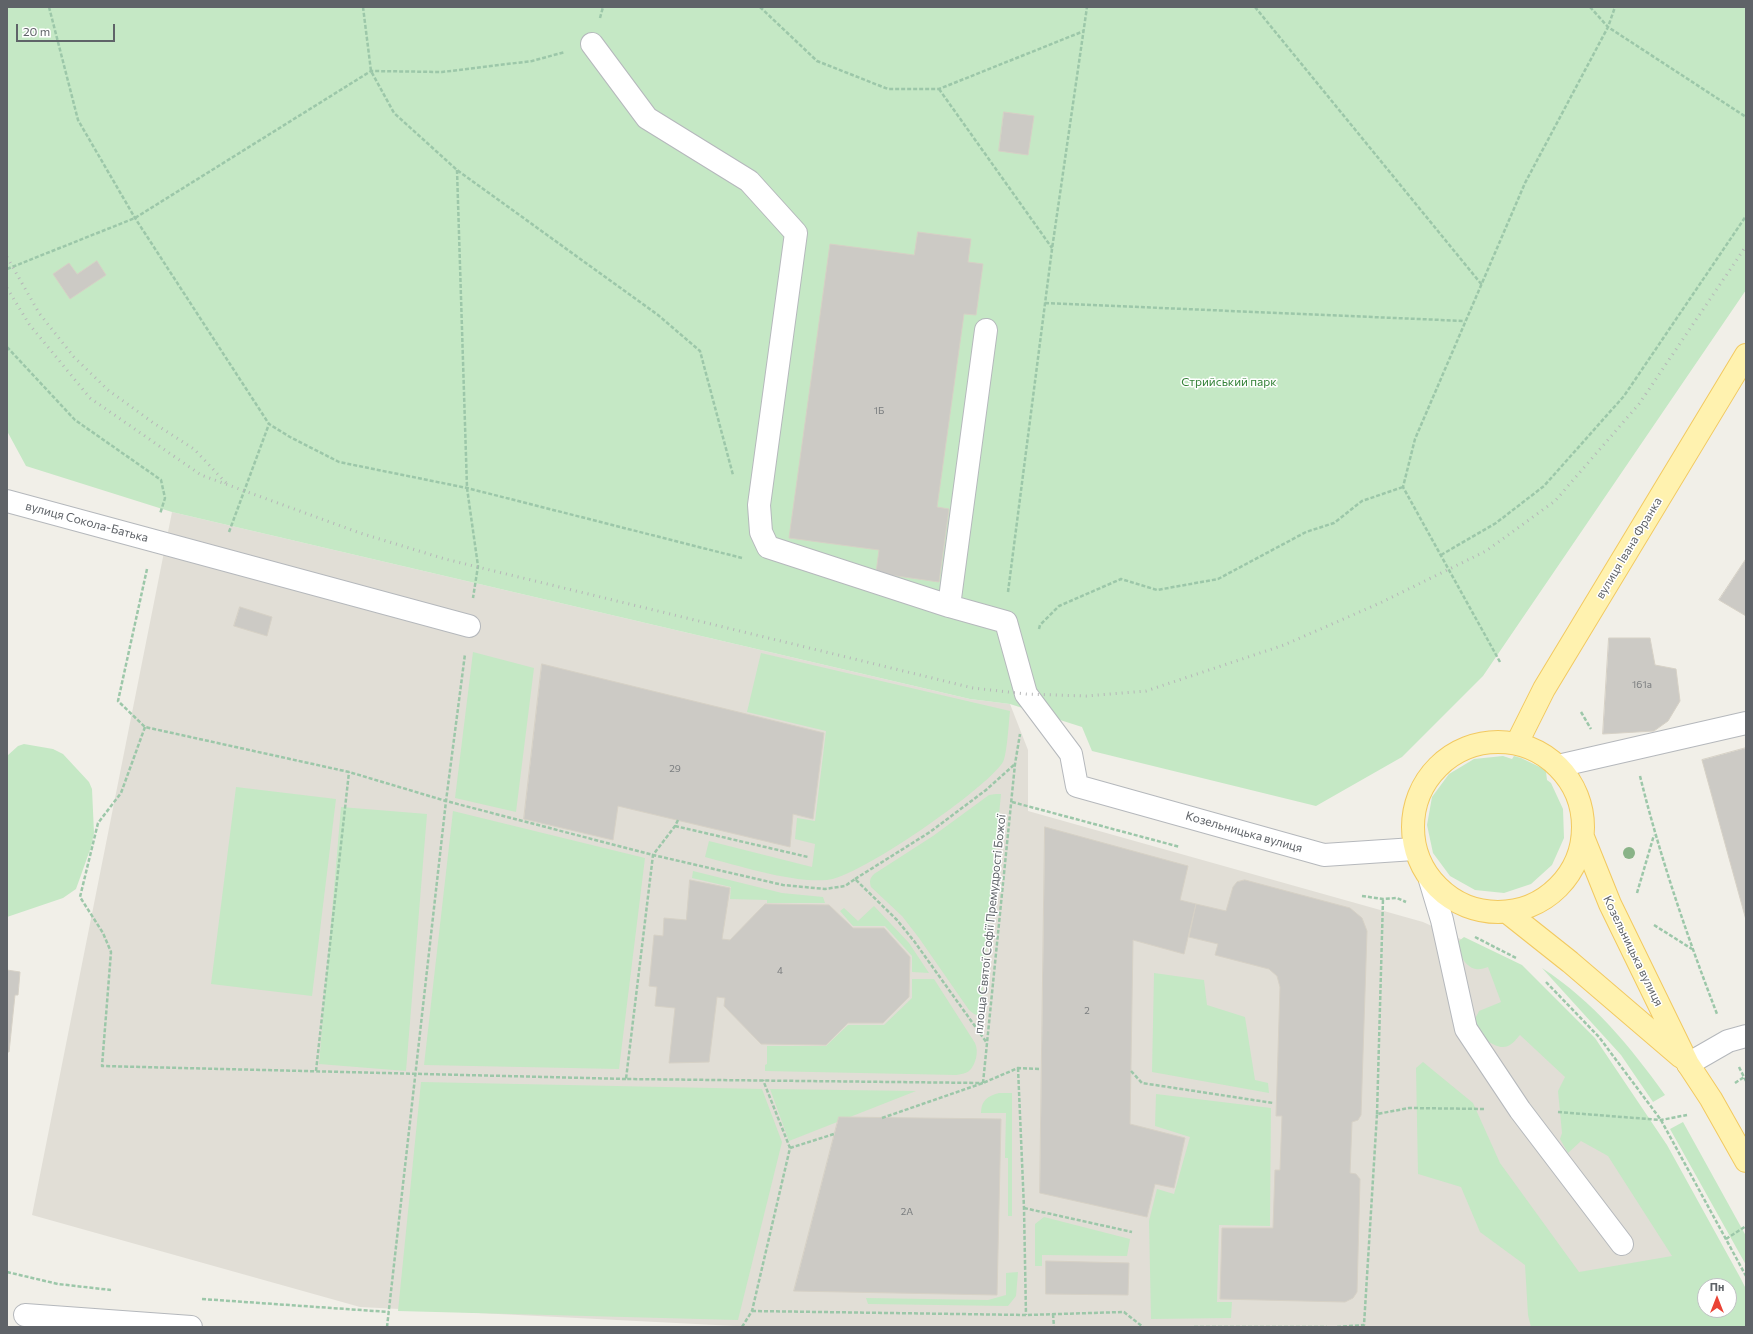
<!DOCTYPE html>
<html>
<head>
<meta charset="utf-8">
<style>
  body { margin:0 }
  #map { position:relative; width:1753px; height:1334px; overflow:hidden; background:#f1efe8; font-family:Commissioner,sans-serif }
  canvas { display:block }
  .frame { position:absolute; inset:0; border:8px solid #5f6368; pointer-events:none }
  .north { position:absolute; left:1697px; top:1278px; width:40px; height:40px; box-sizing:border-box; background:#fff; border:1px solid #bfc1c3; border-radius:50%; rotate:0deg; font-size:11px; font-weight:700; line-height:16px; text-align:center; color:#5f6368 }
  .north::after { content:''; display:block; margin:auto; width:14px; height:18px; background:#ea4335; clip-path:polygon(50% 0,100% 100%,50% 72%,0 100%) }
  .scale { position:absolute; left:16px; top:24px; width:99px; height:18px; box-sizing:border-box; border:2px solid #5f6368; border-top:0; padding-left:5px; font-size:12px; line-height:14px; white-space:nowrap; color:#5f6368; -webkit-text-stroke:3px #fff; paint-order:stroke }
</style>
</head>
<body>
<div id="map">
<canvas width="1753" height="1334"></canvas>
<div class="frame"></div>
<div class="north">Пн</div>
<div class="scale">20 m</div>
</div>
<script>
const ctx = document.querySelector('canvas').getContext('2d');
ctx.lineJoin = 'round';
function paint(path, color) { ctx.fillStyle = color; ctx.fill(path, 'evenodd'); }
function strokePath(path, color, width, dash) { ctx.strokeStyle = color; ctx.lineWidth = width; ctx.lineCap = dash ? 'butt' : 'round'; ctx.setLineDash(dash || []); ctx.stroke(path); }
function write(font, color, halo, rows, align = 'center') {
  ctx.font = font + ' Commissioner,sans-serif'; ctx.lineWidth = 3; ctx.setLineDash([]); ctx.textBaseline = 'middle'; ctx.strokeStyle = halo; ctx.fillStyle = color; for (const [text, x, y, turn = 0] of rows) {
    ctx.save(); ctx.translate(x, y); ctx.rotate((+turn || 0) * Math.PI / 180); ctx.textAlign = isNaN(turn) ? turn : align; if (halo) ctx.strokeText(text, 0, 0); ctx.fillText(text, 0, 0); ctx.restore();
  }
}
paint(new Path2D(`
  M172 512 970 699 1010 704 1028 750V811L1423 922 1520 966 1705 1286 1533 1327H755L360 1307 32 1215Z`), '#e1ded6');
paint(new Path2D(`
  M7 7H1746V290L1483 676 1402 757 1316 806 1092 751 1082 727 1010 704 970 699 172 512 26 466 7 431Z
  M473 652 534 668 516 812 455 798Z
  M761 653 1010 711C1009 720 1007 755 1003 762 986 789 858 878 827 880 792 883 740 866 705 857L709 841 812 867 815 844 795 839 797 818 815 821 826 731 747 712Z
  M24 744 53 749 63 754 89 782 92 789 94 833 91 847 76 889 63 898 7 917V756L18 746Z
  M1503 756 1512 759 1514 756 1521 758 1544 769 1546 772 1547 780 1551 783 1563 809 1564 838 1552 865 1531 884 1504 893 1475 890 1450 876 1433 853 1427 825 1432 797 1449 774 1474 759Z
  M236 787 336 799 312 996 211 984Z
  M996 794H1001L980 1016 974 1014 969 1010 919 938 902 916 871 887C869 881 870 878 874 874L933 836 989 795Z
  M341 807 427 814 406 1071 319 1064Z
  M453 811 645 858 619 1069 424 1065Z
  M693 871 782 893 823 897 825 903H767V900L730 899 731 887 692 878Z
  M874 906 909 943 929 973 912 972V956L885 926H853L840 911 844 908 858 921Z
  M1464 937 1522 965 1595 1038 1667 1145 1741 1279 1746 1289V1327H1531L1528 1315 1525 1265 1480 1232 1461 1187 1418 1174 1416 1068 1423 1062 1473 1103 1500 1163 1579 1272 1672 1256 1608 1156 1581 1141 1568 1153 1560 1139 1562 1133 1558 1091 1565 1077 1520 1035C1517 1038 1513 1044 1508 1046 1496 1052 1473 1032 1475 1020 1475 1017 1478 1014 1479 1011L1501 1002 1488 967C1485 968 1479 970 1476 969 1464 967 1458 952 1459 941ZM1705 1286H1729V1310H1705Z
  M1542 968C1593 1001 1630 1046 1665 1095L1653 1102 1621 1055Z
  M1154 973 1204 980 1207 1005 1245 1017 1255 1080 1268 1083 1269 1093 1152 1072Z
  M912 979H934L975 1043C979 1051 976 1065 969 1071 965 1074 961 1074 956 1075L765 1071V1065L767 1064V1046H826L848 1025H884L912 998Z
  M421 1082 762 1089 782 1142 738 1320 398 1311Z
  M770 1089 916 1091 789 1141Z
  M999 1093H1012V1216H1008V1158H1005L1006 1113H981C981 1101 987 1096 999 1093Z
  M1156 1094 1271 1108 1270 1226 1219 1225 1217 1302H1232L1231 1318 1151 1319 1149 1221 1157 1189 1174 1194 1190 1137 1155 1126Z
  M1683 1122 1746 1236V1265L1670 1129Z
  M1044 1217 1130 1239 1127 1256 1042 1255V1266H1035V1224Z
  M1018 1272 1016 1296 1008 1306 868 1304 866 1298 988 1300 1006 1295V1273Z`), '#c5e8c5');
const building = new Path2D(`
  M1004 112 1034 116 1028 155 999 151Z
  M918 232 971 239 968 262 983 264 976 315 964 314 937 507 949 509 939 582 876 573 879 550 789 538 830 244 914 255Z
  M97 261 106 275 70 299 53 274 69 263 77 274Z
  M1746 559V616L1719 600Z
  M240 607 272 617 267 636 234 626Z
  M1609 638H1650L1655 665 1676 669 1680 701 1668 721 1654 731 1603 734Z
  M542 664 824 733 813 819 793 814 790 847 618 806 613 840 524 819Z
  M1746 748V920L1702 760Z
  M1045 827 1188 866 1180 900 1196 904 1184 954 1133 940 1130 1124 1185 1138 1174 1188 1155 1184 1147 1217 1040 1193Z
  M690 880 730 888 722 939 730 940 765 904 829 905 853 928H884L910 957 909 997 883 1023H848L826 1045 761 1044 724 1006 725 998 717 997 709 1062 669 1063 675 1008 655 1006 657 987 649 986 654 935 663 936 664 918 686 920Z
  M1245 880 1350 908 1362 918 1367 931 1361 1115 1358 1120 1352 1122 1350 1173 1356 1174 1360 1179 1357 1292 1353 1298 1345 1302 1220 1299 1222 1228H1273L1275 1170H1280L1282 1116H1276L1280 987 1277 976 1269 969 1215 955 1218 944 1189 937 1196 904 1226 911 1233 887 1237 882Z
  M7 970 20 972 18 995H15L9 1052H7Z
  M839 1117 1001 1119 997 1295 794 1291Z
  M1046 1261 1129 1263 1128 1295 1046 1294Z`);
paint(building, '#cccac5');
strokePath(building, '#d6d1c6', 1);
const minor = new Path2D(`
  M592 44 647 118 749 181 796 233 759 505 761 532 768 547 949 606 1006 622 1026 694 1071 754 1077 786 1324 855 1414 849
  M7 501 469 626
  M949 606 986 330
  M1558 766 1746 723
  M1430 880 1442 920 1466 1029 1520 1110 1622 1244
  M1688 1064 1728 1041 1746 1036
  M25 1315 191 1327`);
const major = new Path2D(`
  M1413 827a85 85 0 1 1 170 0a85 85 0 1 1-170 0Z
  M1517 743 1544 689 1746 355
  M1583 837 1610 904 1688 1064 1711 1099 1746 1161
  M1507 912 1570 962 1681 1057`);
strokePath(minor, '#b5b8bc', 24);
strokePath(major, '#f2c960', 24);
strokePath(new Path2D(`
  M49 7 78 120 135 218 269 424 290 437 339 462 467 488 742 558
  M363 7 371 71 394 113 457 170 658 315 700 351 733 475
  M760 7 817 61 888 89H939L1084 31
  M1255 7 1482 285
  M1590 7 1608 27 1746 117
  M600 18 603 7
  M939 89 1052 248
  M457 170 467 488 478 566 473 598
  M7 269 135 218 371 71 442 72 532 61 565 52
  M1045 303 1465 321
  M7 347 75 420 161 480 165 498 160 514
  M229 532 269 424
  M1441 555 1496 523 1544 486 1624 396 1746 216
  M147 569 118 701 145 727 349 772 446 801 653 855 783 885 825 889 845 886 855 879 897 920 914 941 987 1043
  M1008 592 1052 249 1087 7
  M1039 629 1040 625 1059 606 1121 579 1157 590 1218 579 1306 532 1334 523 1362 501 1403 487
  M1500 662 1403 487 1415 439 1525 183 1608 27 1615 7
  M1581 712 1591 729
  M145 727 121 793 98 823 80 897 103 933 111 952 102 1066 626 1079
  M1640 776C1660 857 1687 936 1717 1014
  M1012 802 1180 847
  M678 820 675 826 653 855 626 1079 983 1083
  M675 826 808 857
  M855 879 930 832 986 790 1015 764
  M1637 893 1654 835
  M1362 896 1383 899 1397 898 1406 902
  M1654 925 1692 949
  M1475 937 1516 958
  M1546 982 1599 1037 1661 1120 1746 1276
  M1739 1067 1746 1081
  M1018 1068 1024 1208 1026 1315
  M316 1071 349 772
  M1131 1071 1142 1083 1273 1103
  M983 1083 1015 764 1020 734
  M1735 1083 1744 1077
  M1558 1112 1661 1120 1687 1115
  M1377 1114 1383 899
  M882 1118 983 1083 1018 1068 1041 1069
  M790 1148 834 1134
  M1024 1208 1132 1232
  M1726 1239 1746 1226
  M7 1272 58 1284 111 1290
  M202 1299 389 1312
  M752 1311 1026 1315 1124 1312 1143 1327
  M1053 1314 1054 1327
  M387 1327 446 801 465 654
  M742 1327 752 1311 790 1148 763 1080
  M1194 1327H1327
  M1337 1327 1364 1325 1377 1114 1409 1108 1485 1109`), '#9cc7a9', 2.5, [4, 2]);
strokePath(minor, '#fff', 22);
strokePath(major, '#fff2af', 22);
strokePath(new Path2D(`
  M7 257 39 313 74 357 108 390 155 424 194 449 227 484
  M7 288 29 324 90 398 201 475 360 533 445 559 973 688 1026 694 1086 696 1146 691 1284 645 1380 603 1486 551 1555 501 1639 404 1746 246`), '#b6b7b8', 3, [1, 5]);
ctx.fillStyle = '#89b387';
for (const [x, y] of [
  [1629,853]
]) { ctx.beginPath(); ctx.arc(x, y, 6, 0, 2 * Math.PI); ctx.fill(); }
write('10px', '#7a7d7f', null, [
  ["1Б",879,411],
  ["161а",1642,685],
  ["29",675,769],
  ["4",780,971],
  ["2",1087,1011],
  ["2А",907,1212]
]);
write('12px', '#348238', '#fff', [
  ["Стрийський парк",1229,382]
]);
write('12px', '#5f6368', '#fff', [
  ["вулиця Сокола-Батька",87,522,15],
  ["вулиця Івана Франка",1629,548,-59],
  ["Козельницька вулиця",1244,832,16],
  ["площа Святої Софії Премудрості Божої",990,924,-84],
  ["Козельницька вулиця",1633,951,64]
]);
</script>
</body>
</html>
